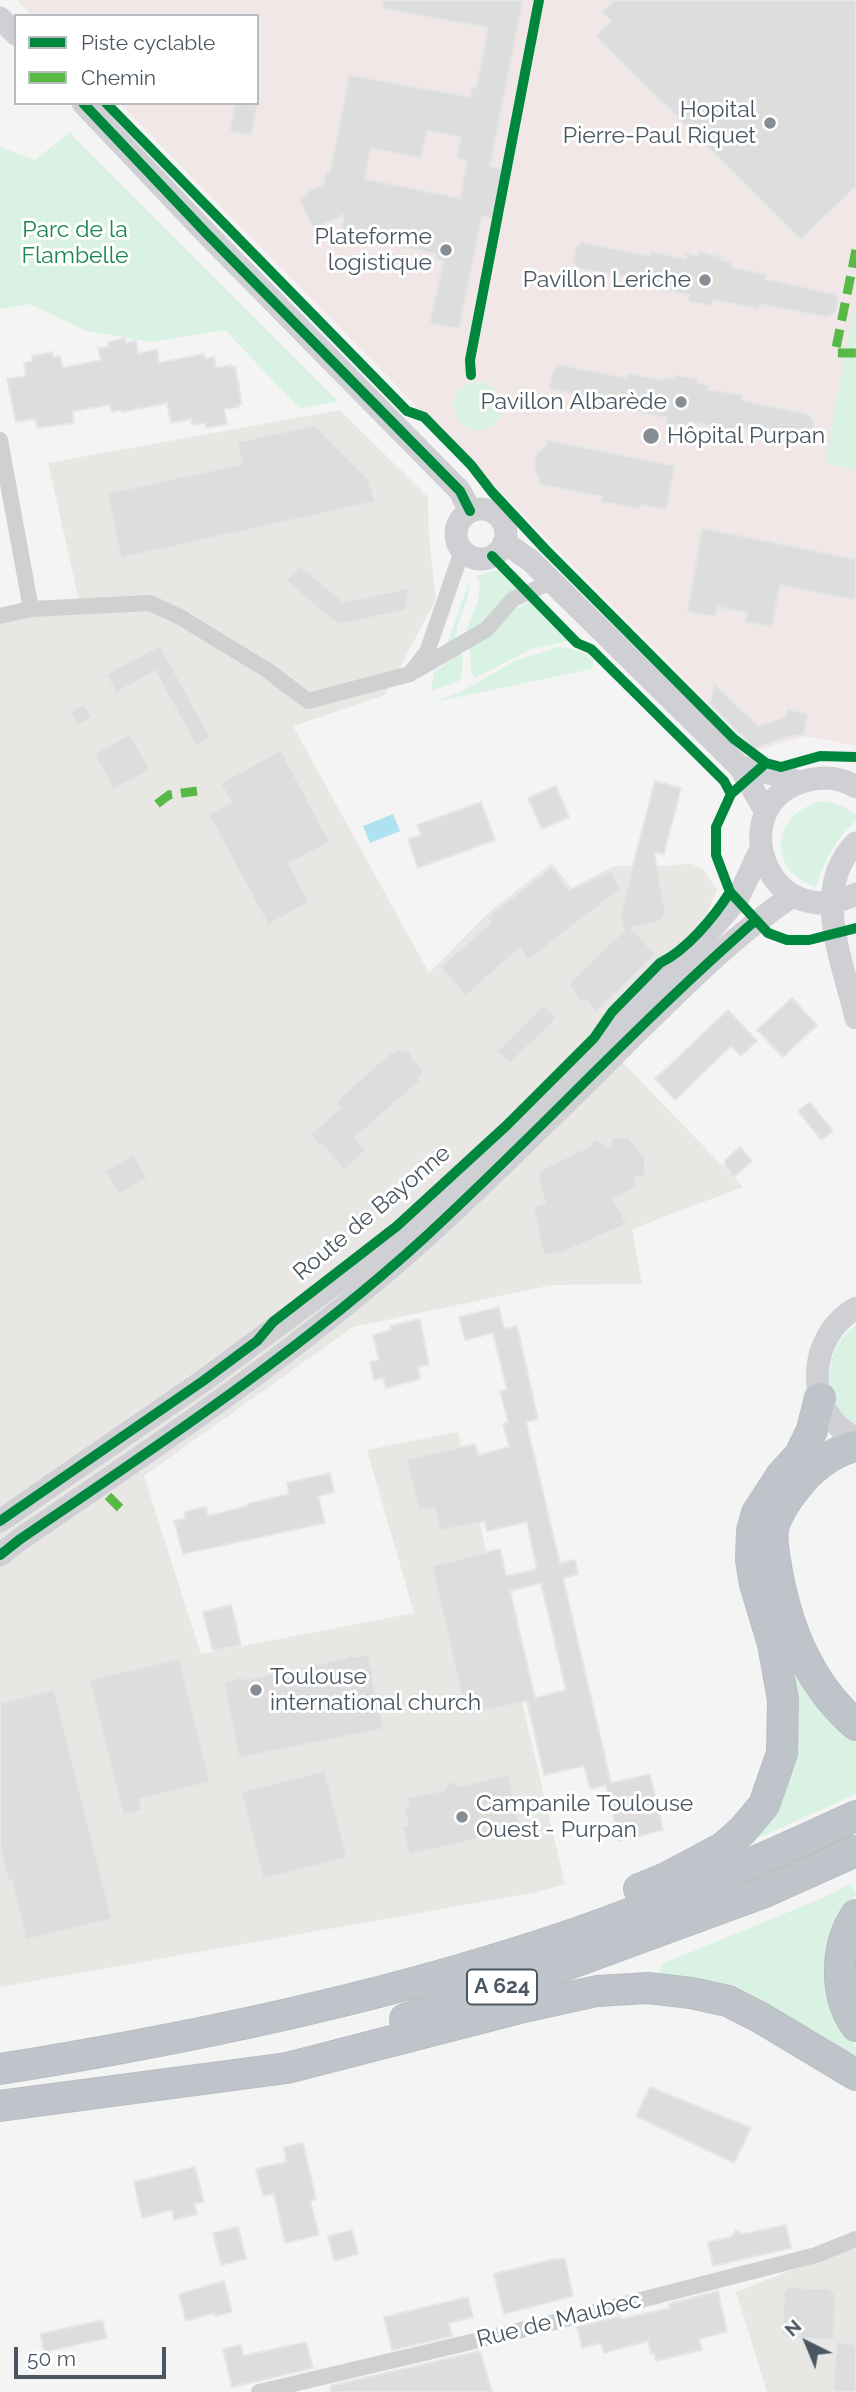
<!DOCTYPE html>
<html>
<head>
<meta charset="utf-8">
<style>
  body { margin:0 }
  #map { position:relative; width:856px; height:2392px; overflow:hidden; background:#f4f4f4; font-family:Raleway,sans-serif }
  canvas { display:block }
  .legend { position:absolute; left:14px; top:14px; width:245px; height:91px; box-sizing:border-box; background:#fff; border:2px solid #b7bbc0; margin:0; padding:9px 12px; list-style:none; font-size:21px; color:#4a5661 }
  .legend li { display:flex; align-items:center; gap:14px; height:35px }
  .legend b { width:35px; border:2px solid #b7bbc0 }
  .north { position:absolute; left:772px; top:2308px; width:70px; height:70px; -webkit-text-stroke:5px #fff; paint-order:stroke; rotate:317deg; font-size:19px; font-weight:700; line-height:28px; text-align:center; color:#4a5661 }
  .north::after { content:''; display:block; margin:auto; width:24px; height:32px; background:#4a5661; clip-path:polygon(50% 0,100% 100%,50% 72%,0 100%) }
  .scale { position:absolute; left:14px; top:2347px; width:152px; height:32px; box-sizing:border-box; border:4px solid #4a5661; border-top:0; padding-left:9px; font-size:21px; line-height:24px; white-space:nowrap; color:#4a5661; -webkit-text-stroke:5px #fff; paint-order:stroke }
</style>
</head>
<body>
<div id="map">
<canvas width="856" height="2392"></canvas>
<ul class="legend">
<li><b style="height:9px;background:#00873e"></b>Piste cyclable</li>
<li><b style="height:9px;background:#58b947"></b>Chemin</li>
</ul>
<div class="north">N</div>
<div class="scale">50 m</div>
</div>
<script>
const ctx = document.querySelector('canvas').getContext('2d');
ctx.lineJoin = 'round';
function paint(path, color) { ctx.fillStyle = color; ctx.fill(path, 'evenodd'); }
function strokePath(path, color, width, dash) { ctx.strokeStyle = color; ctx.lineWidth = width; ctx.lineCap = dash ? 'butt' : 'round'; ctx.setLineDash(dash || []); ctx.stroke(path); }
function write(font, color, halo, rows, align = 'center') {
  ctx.font = font + ' Raleway,sans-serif'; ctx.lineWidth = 6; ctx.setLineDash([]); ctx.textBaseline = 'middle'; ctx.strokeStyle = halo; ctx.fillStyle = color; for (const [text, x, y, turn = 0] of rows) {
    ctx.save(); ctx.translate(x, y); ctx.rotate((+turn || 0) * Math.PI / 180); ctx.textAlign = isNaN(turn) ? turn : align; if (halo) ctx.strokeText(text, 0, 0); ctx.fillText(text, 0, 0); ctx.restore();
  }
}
paint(new Path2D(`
  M340 410 428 497 429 537 436 600 385 695 293 726 429 973 490 911 552 863 572 888 614 866H672L689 863 702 868 717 890 704 921 597 1036 743 1187 632 1229 642 1284 552 1285 353 1327 144 1476 201 1654 414 1613 367 1450 458 1432 565 1884 538 1892 0 1987V617L81 609 48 463Z
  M856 2245V2392H767L736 2292Z`), '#e8e7e3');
paint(new Path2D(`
  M17 0H856V746L806 736 755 751 119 103H257V16H33Z`), '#f1e7e6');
paint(new Path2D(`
  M71 131 73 136 338 401 300 409 225 330 150 342 84 330 30 304 0 309V147L35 160Z
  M856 294V469L825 464Z
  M454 406a24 24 0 1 1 48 0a24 24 0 1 1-48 0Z
  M497 570 502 571 521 589 492 619 465 637C469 617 486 595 477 576Z
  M469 582C471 603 453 622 457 642L444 652Z
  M532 600 568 636V641L532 649 475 678C468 670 473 656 468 646L510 612Z
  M558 647C572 649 583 651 594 660L592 669 434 702 460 692 517 660Z
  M461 651 463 659 461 680 431 691 434 673Z
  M822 801C836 803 845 806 856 816V821C835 839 824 861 816 887 766 870 771 813 822 801Z
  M856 1325V1425C852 1422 847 1418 843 1414 820 1389 828 1343 856 1325Z
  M792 1673H796L819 1709 856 1739V1794L756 1839 753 1835Z
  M851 1884 856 1894 846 1907 845 2033 856 2047V2062L659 1977V1972L664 1963 825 1897Z`), '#d9f2e3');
paint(new Path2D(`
  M393 814 400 831 370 843 363 826Z`), '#aee2f0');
const building = new Path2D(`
  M383 0H523L490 166 503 169 494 219 482 216 459 329 430 323 443 261 434 259 435 254 340 234 344 215 313 229 299 198 307 195 306 192 323 185 326 171 330 172 349 75 470 97 472 87 476 88 488 28 382 8ZM427 130 461 137 456 159 467 161 460 198 365 179 371 148 421 158Z
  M614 0H856V186L801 240 596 36 611 21 602 12Z
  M235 103H258L251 135 230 131Z
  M582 242 650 256 651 252 686 259V253L698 256 699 252 722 257V260L732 262 731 267 767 274 765 279 835 294 838 300 836 312 827 317 760 304 759 309 713 300 712 306 688 301 690 295 644 286 645 281 577 268 573 263 576 247Z
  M125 338 126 343 136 341 138 354 157 349 159 363 204 354 205 359 214 357 216 368 231 365V367L235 366 242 404 238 405 239 407 224 409 227 424 206 428 205 423 192 425 191 419 171 423 167 403 122 412V410L112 412 110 405 72 411 74 423 37 428 35 419 16 422 7 379 26 376 24 363 33 361 32 356 52 352 53 357 60 356 63 368 101 360 98 348 109 347 108 342Z
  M560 365 626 378 627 373 663 380 664 377 674 379 675 375 698 379V383L709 385 708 389 743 395 742 400 810 415 814 423 812 434 806 438 798 437V440L736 426 735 431 690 422 689 428 666 424 667 418 621 408V404L549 389 553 370Z
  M315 425 369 479 375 502 121 558 107 493 242 464 237 442Z
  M547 440 675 466 666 510 641 505 640 509 619 505 601 502 602 497 538 484 539 479 534 468 535 459 537 453 546 445Z
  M702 528 856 559V600L780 585 772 627 745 622 747 613 717 607 715 617 687 612Z
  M300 565 343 602 409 588 406 610 338 625 286 581Z
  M160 645 211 738 196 746 155 671 116 693 106 674Z
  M714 683 758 726 785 717 787 709 808 714 804 734 782 738 755 749 710 704Z
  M84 704 92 718 78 726 70 712Z
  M130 734 150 770 113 790 94 753Z
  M281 750 330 842 289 864 309 902 268 925 208 814 231 802 220 783Z
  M655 781 681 788 664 854 654 852 666 914 661 921 631 928 656 954 595 1013 588 1002 579 1000 569 983 624 930 620 915Z
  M556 786 569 817 542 829 528 798Z
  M481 802 495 840 418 868 408 839 421 835 417 825Z
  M552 867 569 890 612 871 621 889 528 960 520 948 466 996 440 967 491 923 486 918Z
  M792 998 817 1025 783 1057 757 1030Z
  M544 1005 557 1018 510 1064 497 1051Z
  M728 1010 757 1041 741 1056 731 1046 675 1100 655 1079Z
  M398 1048 403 1051 411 1050V1056L424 1071 421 1072 423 1074 418 1079 420 1081 355 1138 366 1150 344 1170 322 1145 320 1146 310 1135 340 1108 335 1102 392 1051 394 1052Z
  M810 1102 833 1131 821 1140 798 1111Z
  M612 1137H628L645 1158V1176L636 1178V1187L614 1199 627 1224 557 1255V1253L544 1256 533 1207 545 1203 537 1172 588 1147 596 1139 609 1146Z
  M740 1147 752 1161 734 1177 725 1166V1160Z
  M134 1154 147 1178 118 1195 105 1171Z
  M499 1307 504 1329 517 1326 538 1419 526 1422 560 1563 575 1560 578 1574 563 1578 611 1783 650 1774 663 1830 619 1841 606 1785 590 1789 584 1766 544 1775 527 1701 466 1715 432 1566 500 1549 506 1576 537 1569 527 1522 487 1531 485 1521 440 1531 434 1507 419 1511 406 1459 475 1444 478 1455 509 1447 503 1424 508 1422 500 1391 507 1390 493 1333 465 1340 459 1317ZM541 1583 566 1690 535 1698 510 1591Z
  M420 1319 429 1365 418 1367 420 1379 386 1388 383 1378 374 1380 370 1362 379 1360 373 1335 391 1330 390 1326Z
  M330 1473 334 1492 318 1496 325 1523 183 1554 174 1521 186 1518 184 1512 206 1507 208 1516 247 1506V1504L289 1494 287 1483Z
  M231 1605 241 1645 213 1651 203 1612Z
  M368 1654 371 1668 374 1672 372 1676 378 1707 381 1710 383 1729 239 1758 224 1683 240 1677 245 1679 275 1673 278 1670 282 1671 310 1666 314 1663 318 1664 347 1658 350 1655 355 1657Z
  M179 1658 210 1782 139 1799 142 1810 123 1815 89 1680Z
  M54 1689 112 1919 26 1940 11 1880H8L0 1849V1703Z
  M325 1771 347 1858 263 1879 241 1792Z
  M509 1774 520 1829 409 1855 402 1826 408 1824 404 1808 409 1807 407 1798 444 1790 450 1781 459 1786Z
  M650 2087 751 2128 734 2163 636 2116Z
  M303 2143 316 2199 310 2201 319 2235 285 2243 274 2194 263 2196 256 2169 286 2162 284 2147Z
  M195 2167 204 2202 194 2204 197 2214 174 2220 172 2210 142 2218 134 2182Z
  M786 2225 791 2248 713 2266 708 2242 731 2237 736 2230 742 2234Z
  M238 2227 246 2259 221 2265 213 2233Z
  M352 2230 358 2254 334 2261 328 2236Z
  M555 2259H565L573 2296 504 2314 494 2274Z
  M224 2281 232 2312 215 2316 214 2313 186 2321 179 2294Z
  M788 2287 832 2289V2293H835L834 2340 786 2338V2335L782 2334 784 2291 787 2290Z
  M718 2291 727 2332 699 2339 702 2350 656 2361 654 2353 651 2354 648 2341 604 2353 601 2343 582 2348 577 2327 620 2316 621 2319 670 2308 669 2304Z
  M468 2297 473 2317 449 2323 452 2336 392 2350 384 2317Z
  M102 2320 107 2338 44 2352 40 2334Z
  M306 2342 313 2368 232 2387 223 2349 241 2345 243 2356Z
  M836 2343 856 2344V2392H833Z
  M480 2351 492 2392H331L330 2386Z`);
paint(building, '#ddddde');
strokePath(building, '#e5e6e7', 2);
const highway = new Path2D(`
  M856 1446C834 1451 818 1463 803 1479 791 1493 777 1511 773 1529 771 1543 775 1558 777 1572 788 1631 810 1685 856 1725
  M639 1889 666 1878 724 1847 742 1831 764 1805 782 1753 783 1700 773 1644 755 1584 751 1560 752 1531 757 1513 781 1476 800 1455 812 1430 820 1398
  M856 1915C835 1946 834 1995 856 2026
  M405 2019 536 1976 765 1892 856 1851
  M0 2069C176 2041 352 2005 522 1951 637 1916 747 1866 856 1816
  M0 2106 287 2068 520 2008 597 1991 648 1988 691 1993 728 2001 761 2018 856 2075`);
strokePath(highway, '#b9bec3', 32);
strokePath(new Path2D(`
  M0 440 31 609
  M0 616 31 609 150 603 180 617 267 670 308 701 410 674 427 652 462 551
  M415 671 487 629 513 599 551 582
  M259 2392 551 2323 816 2255 856 2239`), '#ced0d2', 16);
strokePath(new Path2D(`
  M0 18 16 34
  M83 103 207 234 460 491 470 511
  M456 534a25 25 0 1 1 50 0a25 25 0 1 1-50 0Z
  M504 542 531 561 740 767 766 812
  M740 767 778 775 799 782
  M856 787C840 777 822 776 805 781 721 804 767 938 856 894
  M856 843C809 889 844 964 856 1018
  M856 1308C807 1336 802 1412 856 1438
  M0 1521 203 1381 357 1267 408 1225 562 1082 679 966 737 900 760 851
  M0 1555 19 1540C157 1446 297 1352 421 1241 490 1178 557 1112 623 1046 677 993 729 939 792 896`), '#ced0d4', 23);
strokePath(highway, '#bec4c9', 30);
strokePath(new Path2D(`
  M856 250 835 353H856
  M157 804 169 795 197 791
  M108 1496 120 1508`), '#58b947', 9, [18, 9]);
strokePath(new Path2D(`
  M83 103 207 234 460 491 470 511
  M106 103 407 411 424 417 471 465 492 492 544 548 734 739 766 763 781 767 820 756 856 757
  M471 375 470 360 539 0
  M492 556 577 643 591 649 724 781 731 794
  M766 763 731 794 716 827V855L730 892 768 933 787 940H809L856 928
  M0 1521 203 1381 257 1341 273 1322 397 1226 506 1126 594 1038 612 1012 660 963C687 950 714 917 730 892
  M0 1555 19 1540C157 1446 299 1352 423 1239 536 1135 640 1021 756 920`), '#00873e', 10);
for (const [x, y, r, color] of [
  [770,123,7,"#868d94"],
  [446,250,7,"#868d94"],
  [705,280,7,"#868d94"],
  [681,402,7,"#868d94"],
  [651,436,9,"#868d94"],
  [256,1690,7,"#868d94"],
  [462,1817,7,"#868d94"]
]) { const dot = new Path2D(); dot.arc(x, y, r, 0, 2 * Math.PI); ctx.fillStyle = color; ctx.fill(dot); strokePath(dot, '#fff', 2.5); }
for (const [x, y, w] of [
  [502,1987,70]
]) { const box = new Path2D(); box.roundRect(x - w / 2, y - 17.5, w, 35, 5); ctx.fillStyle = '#fff'; ctx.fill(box); strokePath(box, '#4a5661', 2); }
write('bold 21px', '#4a5661', null, [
  ["A 624",502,1987]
]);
write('23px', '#4a5661', '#fff', [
  ["Hopital",756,110],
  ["Pierre-Paul Riquet",756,136],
  ["Plateforme",432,237],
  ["logistique",432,263],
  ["Pavillon Leriche",691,280],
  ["Pavillon Albarède",667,402],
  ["Hôpital Purpan",667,436,"left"],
  ["Toulouse",270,1677,"left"],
  ["international church",270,1703,"left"],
  ["Campanile Toulouse",476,1804,"left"],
  ["Ouest - Purpan",476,1830,"left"]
], 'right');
write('23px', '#17864f', '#fff', [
  ["Parc de la",75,230],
  ["Flambelle",75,256]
]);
write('23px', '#4a5661', '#fff', [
  ["Route de Bayonne",372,1213,-40],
  ["Rue de Maubec",559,2320,-14]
]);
</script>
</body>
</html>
